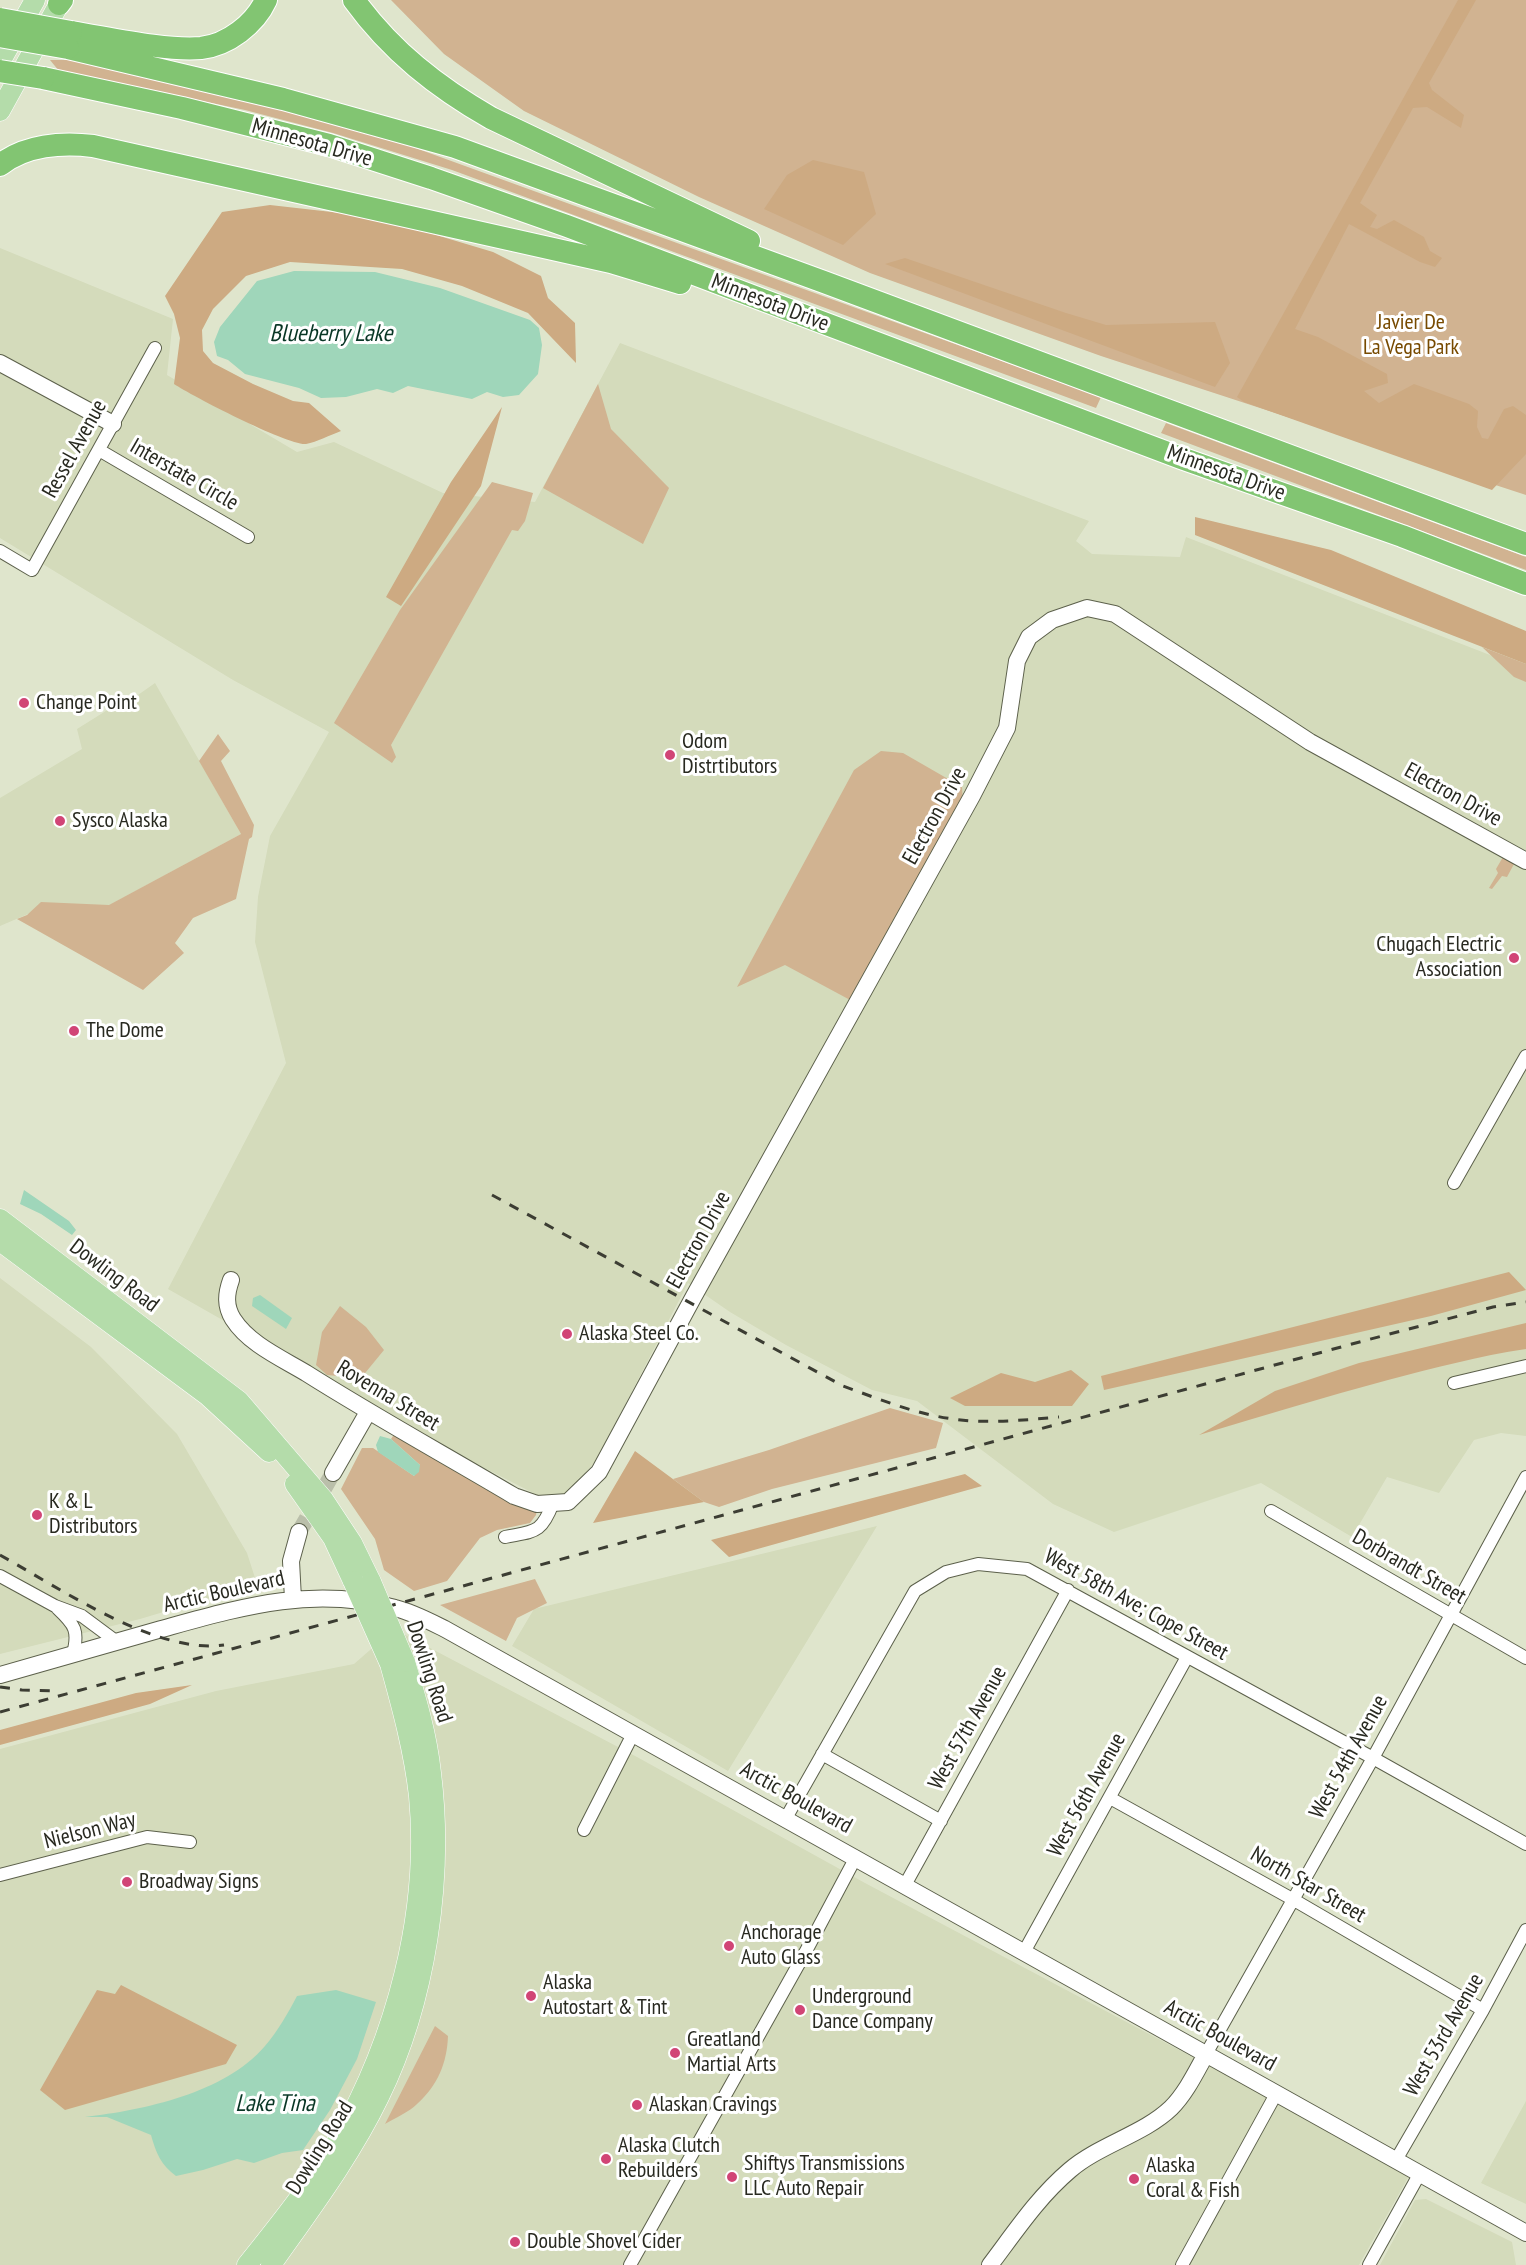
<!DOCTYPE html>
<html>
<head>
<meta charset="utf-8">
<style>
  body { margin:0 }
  canvas { display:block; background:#dfe5cc }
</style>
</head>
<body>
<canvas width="1526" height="2265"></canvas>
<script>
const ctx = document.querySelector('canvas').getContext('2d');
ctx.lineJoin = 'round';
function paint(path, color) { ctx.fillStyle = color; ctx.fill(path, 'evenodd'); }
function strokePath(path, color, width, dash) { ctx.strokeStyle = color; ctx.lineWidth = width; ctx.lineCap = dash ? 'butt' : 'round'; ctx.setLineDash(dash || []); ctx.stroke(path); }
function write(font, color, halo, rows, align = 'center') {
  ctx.font = font + ' "PT Sans Narrow",sans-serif'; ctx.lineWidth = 6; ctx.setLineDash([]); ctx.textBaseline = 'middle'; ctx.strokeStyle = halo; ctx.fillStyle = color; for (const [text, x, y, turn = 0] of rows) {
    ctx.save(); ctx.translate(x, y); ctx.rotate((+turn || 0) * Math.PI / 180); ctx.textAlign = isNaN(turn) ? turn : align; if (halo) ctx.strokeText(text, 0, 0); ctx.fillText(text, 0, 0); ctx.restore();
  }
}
paint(new Path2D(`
  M0 248 173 319 167 375 297 452 334 442 443 493 535 502 620 343 1089 521 1076 541 1092 554 1180 557 1186 537 1526 669V1436L1501 1433 1474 1440 1439 1493 1387 1477 1352 1537 1261 1483 1114 1532 1053 1504 917 1401 872 1390 786 1345 730 1312 688 1283 597 1459 572 1490 556 1498 541 1497 469 1460 168 1289 286 1063 255 942 258 897 270 836 329 732 233 680 0 538Z
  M155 683 241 834 106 907 35 911 0 926V798L82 749 77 729 125 699 128 702Z
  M0 1278 91 1347 177 1434 247 1553 257 1584 140 1619 0 1654Z
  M877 1526 728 1771 512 1646 534 1609Z
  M394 1629 637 1757 865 1883 1277 2102 1409 2176 1359 2265H0V1749L216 1691 354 1664Z
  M1526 2101V2204L1481 2183Z
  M1426 2199 1512 2242 1516 2265H1380L1415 2200Z`), '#d4dbbb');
paint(new Path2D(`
  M391 0H1526V495L1101 356 870 273 699 197 524 111 444 54Z
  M50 60H68L217 91 410 146 1101 397 1096 408 452 170 333 133 245 110 59 71Z
  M598 384 611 429 669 488 643 544 543 488Z
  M1166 423 1526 557V570L1161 433Z
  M492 482 533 493 525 521 518 531 512 530 391 745 396 757 392 763 334 723 400 610Z
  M1482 647 1526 664V682L1514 677Z
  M218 734 230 751 221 761 254 825 252 837 249 839 236 899 193 918 175 943 184 953 143 990 17 919 27 915 41 902 109 905 241 834 199 761Z
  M881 751 903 753 962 787 963 804 852 1001 785 965 737 987 854 770Z
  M1503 857 1514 864 1507 877 1502 876 1492 889 1489 888 1498 873 1496 869Z
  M340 1306 366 1327 384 1350 361 1378 327 1375 316 1365 322 1332Z
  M890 1408 943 1423 936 1448 772 1489 719 1507 704 1502 673 1479 769 1450Z
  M395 1433 537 1509 536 1515 530 1523 497 1530 480 1538 447 1581 414 1591 384 1570 375 1539 341 1489 362 1448H373L414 1476 420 1465 391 1439Z
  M535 1579 547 1603 517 1618 506 1641 440 1605Z
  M435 2026 448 2036C447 2063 438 2085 417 2104 409 2112 395 2118 385 2124Z`), '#d1b391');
paint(new Path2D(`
  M1458 0H1476L1429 83 1432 90 1464 115 1461 128 1427 107 1413 108 1360 203 1377 215 1370 227 1377 229 1394 220 1424 237 1430 251 1442 258 1435 267 1420 262 1349 224 1295 329 1318 337 1387 374 1388 383 1364 391 1379 403 1414 384 1469 404 1478 411 1477 427 1482 438 1488 439 1504 409 1513 406 1526 415V454L1492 490 1244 402 1237 397Z
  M813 160 864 172 876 214 843 245 764 209 787 175Z
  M270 205 376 217 493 252 541 276 548 298 575 323 576 363 528 313 462 286 402 269 290 262 246 276 213 309 202 330 203 351 213 363 253 384 293 401 309 403 341 431C330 435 317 442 306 444 289 446 192 396 174 384L180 338 174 314 165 296 222 212Z
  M905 258 1066 313 1106 325 1215 322 1230 363 1215 387 885 264Z
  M502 407 481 486 401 606 386 597 451 482Z
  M1195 517 1331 550 1526 631V664L1195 535Z
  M1509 1272 1526 1290 1431 1316 1104 1390 1101 1376Z
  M1526 1323V1349C1479 1356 1434 1368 1388 1380 1325 1397 1262 1416 1199 1435L1275 1391 1359 1363Z
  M1071 1370 1089 1384 1072 1406H965L950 1398 1001 1373 1035 1382Z
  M635 1451 704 1502 593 1523Z
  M965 1474 982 1486 729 1557 711 1540Z
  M192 1685 150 1704 0 1745V1730L136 1693Z
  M121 1985 237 2045 226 2064 65 2110 40 2090 97 1990 115 1994Z`), '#cdaa82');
paint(new Path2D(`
  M294 271 375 272 440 288 530 320 539 328 542 345 538 374 519 395 503 397 487 392 472 399 408 386 393 393 377 389 346 397 321 398 299 388 245 374 228 360 217 356 214 342 220 327 257 281Z
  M24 1190 69 1221 76 1230 72 1235 41 1214 20 1204Z
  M260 1295 292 1318 286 1329 252 1306 253 1298Z
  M380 1436 391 1439 420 1465 419 1472 414 1476 378 1452 376 1445Z
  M336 1990 376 2002 357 2059 330 2110 303 2150 282 2153 254 2163 237 2159 203 2170 176 2176C161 2165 156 2153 151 2135L107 2117H85C144 2110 225 2093 265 2046 278 2031 288 2013 297 1996Z`), '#9fd6ba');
strokePath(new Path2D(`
  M299 1532 333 1473`), '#babfaa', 16, [16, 8]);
const street = new Path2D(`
  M99 450 248 537
  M0 551 32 570 155 348
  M1454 1183 1526 1056
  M1454 1383 1526 1366
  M1271 1511 1526 1658
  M505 1537C535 1531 541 1534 553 1503
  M0 1576 55 1606 82 1616 117 1642
  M58 1609C75 1625 79 1631 73 1654
  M822 1754 941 1821
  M1110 1798 1294 1900 1483 2010
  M786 1818 915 1591 946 1572 978 1564 1027 1569 1373 1758 1526 1844
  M584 1830 633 1734
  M0 1875 147 1837 190 1842
  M905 1885 1068 1590
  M1024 1952 1187 1657
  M1206 2054 1373 1758 1526 1477
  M1396 2160 1483 2010 1526 1930
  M630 2265 806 1951 856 1857
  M1182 2265 1276 2094
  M1369 2265 1420 2173`);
const secondary = new Path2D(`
  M0 363 113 424
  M231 1280C226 1294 225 1306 233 1319 249 1344 281 1358 306 1373 374 1416 445 1455 514 1496L537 1504 568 1502 599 1472 694 1296 972 796 1007 728 1017 661 1029 637 1052 620 1087 608 1115 614 1310 742 1526 861
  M333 1473 368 1412
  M293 1599 291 1561 299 1532
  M0 1675C53 1660 105 1645 158 1630 238 1608 311 1585 395 1608 412 1612 429 1621 445 1629L1526 2233
  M990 2265C1015 2232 1038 2197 1070 2170 1099 2145 1144 2134 1171 2108 1186 2093 1196 2072 1206 2054`);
const primary = new Path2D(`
  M0 62 35 0
  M0 111 59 4
  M0 1219 239 1401 323 1499 352 1543 371 1582
  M0 1241 207 1395 269 1452
  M295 1484 333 1538 353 1581
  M247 2265C279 2225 312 2184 338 2140 396 2039 430 1913 419 1796 414 1751 402 1707 390 1664
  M271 2265C309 2211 350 2157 379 2097 426 2001 444 1878 431 1773 427 1735 416 1698 405 1662`);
const highway = new Path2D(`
  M354 0C391 51 437 87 491 118L749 241
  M59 4 62 0
  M71 32C109 38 165 51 201 48 228 45 255 24 266 0
  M68 48 283 99 455 147 824 282 1526 544
  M43 78 182 108 329 145 431 178 567 226 1181 458 1402 536 1526 584
  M0 165C25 145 62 142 93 146L611 262 680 283`);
strokePath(street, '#5c604b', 14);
strokePath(secondary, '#5c604b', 18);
strokePath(primary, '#fff', 21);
strokePath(highway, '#fff', 24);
strokePath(street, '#fff', 12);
strokePath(secondary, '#fff', 16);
strokePath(primary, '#b4dcaa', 20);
strokePath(highway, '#82c572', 22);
strokePath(new Path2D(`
  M492 1195 843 1386C879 1399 915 1414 953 1419 988 1424 1024 1420 1059 1417
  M0 1555C58 1587 156 1655 224 1645
  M0 1687 22 1690 54 1691
  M0 1712 1363 1341 1493 1307 1526 1302`), '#3c3d33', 3, [10, 10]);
const primaryBridge = new Path2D(`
  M353 1581 390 1664
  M371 1582 405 1662`);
const highwayBridge = new Path2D(`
  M0 19 71 32
  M0 36 68 48
  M0 71 43 78`);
strokePath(primaryBridge, '#fff', 21, []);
strokePath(highwayBridge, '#fff', 24, []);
strokePath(primaryBridge, '#b4dcaa', 20);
strokePath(highwayBridge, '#82c572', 22);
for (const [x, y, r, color] of [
  [24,703,6,"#d14576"],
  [670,755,6,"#d14576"],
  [60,821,6,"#d14576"],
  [1514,958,6,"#d14576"],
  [74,1031,6,"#d14576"],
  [567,1334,6,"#d14576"],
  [37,1515,6,"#d14576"],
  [127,1882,6,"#d14576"],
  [729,1946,6,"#d14576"],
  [531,1996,6,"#d14576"],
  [800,2010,6,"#d14576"],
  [675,2053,6,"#d14576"],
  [637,2105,6,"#d14576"],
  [606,2159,6,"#d14576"],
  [732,2177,6,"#d14576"],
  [1134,2179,6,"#d14576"],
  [515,2242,6,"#d14576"]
]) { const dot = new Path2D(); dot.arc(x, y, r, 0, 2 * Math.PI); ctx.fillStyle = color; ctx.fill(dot); strokePath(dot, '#fff', 2); }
write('22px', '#282920', '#fff', [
  ["Minnesota Drive",312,143,16],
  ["Minnesota Drive",770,303,21],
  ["Ressel Avenue",75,449,-61],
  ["Minnesota Drive",1226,473,20],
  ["Interstate Circle",184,475,30],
  ["Electron Drive",1453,795,29],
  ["Electron Drive",935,816,-61],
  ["Electron Drive",699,1240,-61],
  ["Dowling Road",114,1276,37],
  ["Rovenna Street",388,1396,31],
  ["Dorbrandt Street",1409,1567,30],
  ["Arctic Boulevard",224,1592,-13],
  ["West 58th Ave; Cope Street",1136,1605,29],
  ["Dowling Road",429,1672,72],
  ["West 57th Avenue",968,1728,-61],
  ["West 54th Avenue",1349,1757,-61],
  ["West 56th Avenue",1087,1795,-61],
  ["Arctic Boulevard",796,1798,29],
  ["Nielson Way",90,1831,-14],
  ["North Star Street",1308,1885,30],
  ["West 53rd Avenue",1444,2035,-60],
  ["Arctic Boulevard",1220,2036,29],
  ["Dowling Road",320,2148,-58]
]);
write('22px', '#774a00', '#fff', [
  ["Javier De",1411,323],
  ["La Vega Park",1411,348]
]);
write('22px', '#282920', '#fff', [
  ["Change Point",36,703],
  ["Odom",682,742],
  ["Distrtibutors",682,767],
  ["Sysco Alaska",72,821],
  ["Chugach Electric",1502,945,"right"],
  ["Association",1502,970,"right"],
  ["The Dome",86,1031],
  ["Alaska Steel Co.",579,1334],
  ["K & L",49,1502],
  ["Distributors",49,1527],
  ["Broadway Signs",139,1882],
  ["Anchorage",741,1933],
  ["Auto Glass",741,1958],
  ["Alaska",543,1983],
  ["Autostart & Tint",543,2008],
  ["Underground",812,1997],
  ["Dance Company",812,2022],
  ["Greatland",687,2040],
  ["Martial Arts",687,2065],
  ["Alaskan Cravings",649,2105],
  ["Alaska Clutch",618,2146],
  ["Rebuilders",618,2171],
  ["Shiftys Transmissions",744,2164],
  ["LLC Auto Repair",744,2189],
  ["Alaska",1146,2166],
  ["Coral & Fish",1146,2191],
  ["Double Shovel Cider",527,2242]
], 'left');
write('italic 24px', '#083625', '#fff', [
  ["Blueberry Lake",331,334],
  ["Lake Tina",275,2104]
]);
</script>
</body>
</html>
